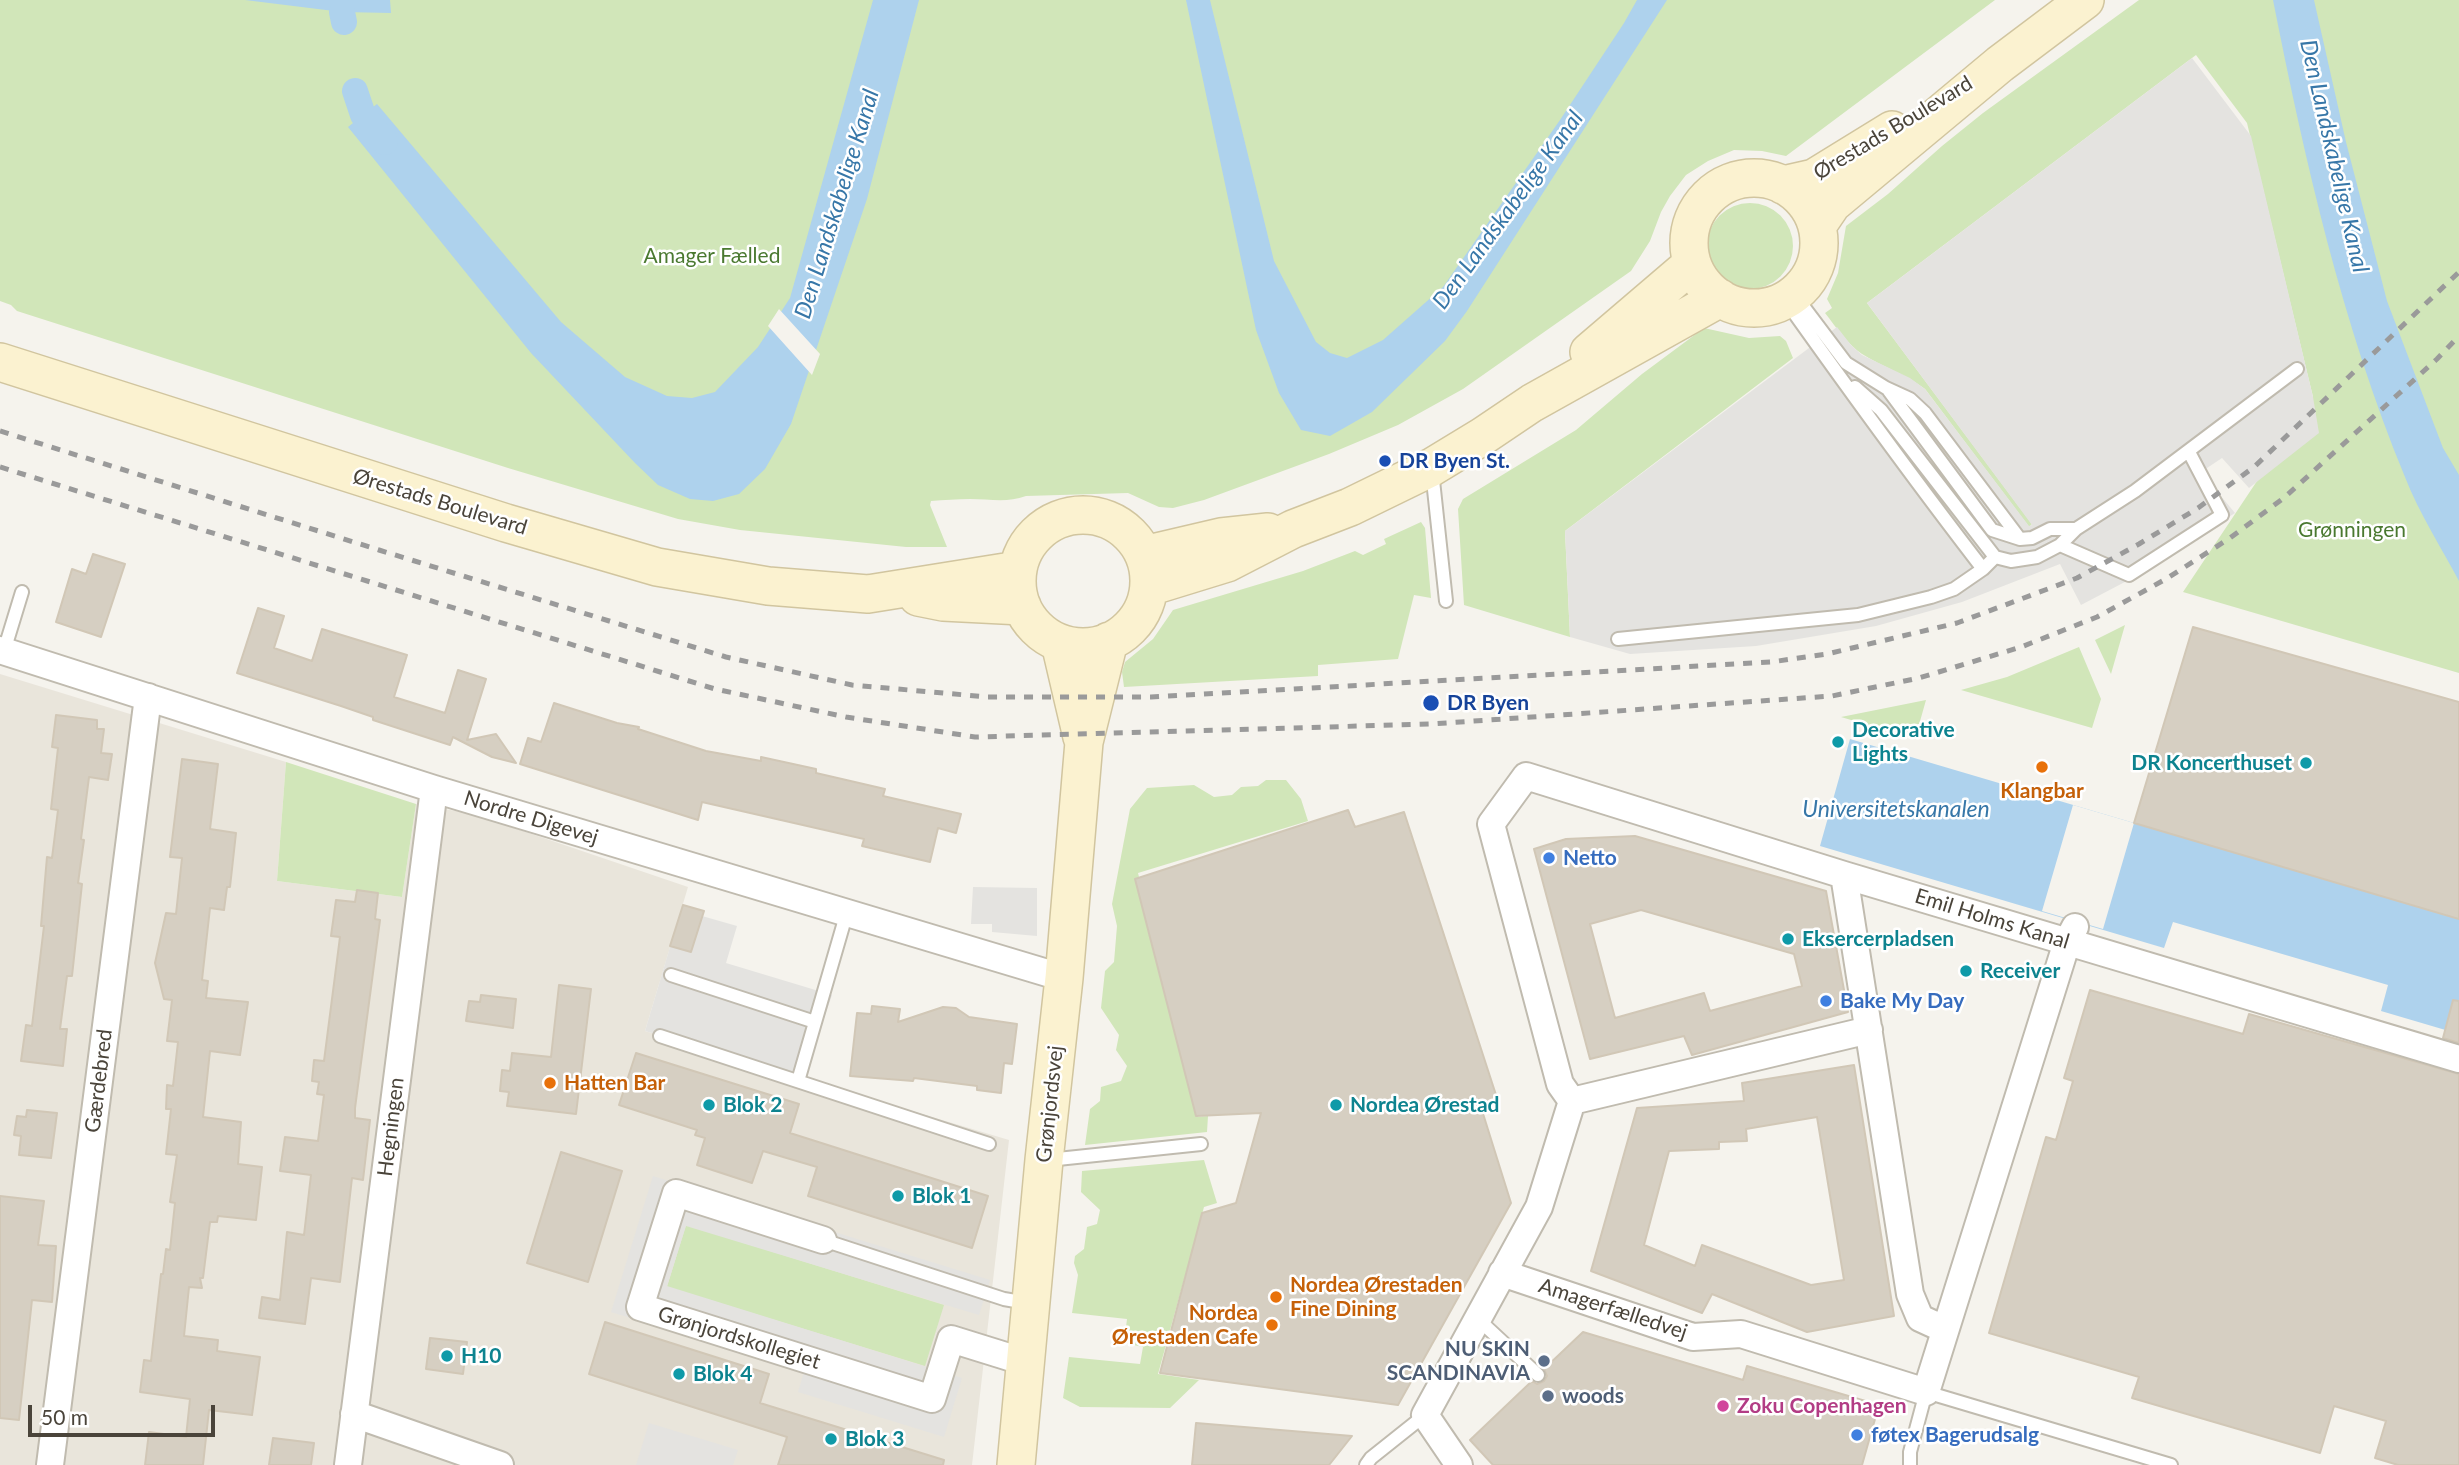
<!DOCTYPE html>
<html>
<head>
<meta charset="utf-8">
<style>
  body { margin:0 }
  #map { position:relative; width:2459px; height:1465px; overflow:hidden; background:#f5f3ed; font-family:Lato,sans-serif }
  canvas { display:block }
  .scale { position:absolute; left:28px; top:1405px; width:187px; height:32px; box-sizing:border-box; border:4px solid #4a443a; border-top:0; padding-left:9px; font-size:21px; line-height:24px; white-space:nowrap; color:#4a443a; -webkit-text-stroke:5px #fff; paint-order:stroke }
</style>
</head>
<body>
<div id="map">
<canvas width="2459" height="1465"></canvas>
<div class="scale">50 m</div>
</div>
<script>
const ctx = document.querySelector('canvas').getContext('2d');
ctx.lineJoin = 'round';
function paint(path, color) { ctx.fillStyle = color; ctx.fill(path, 'evenodd'); }
function strokePath(path, color, width, dash) { ctx.strokeStyle = color; ctx.lineWidth = width; ctx.lineCap = dash ? 'butt' : 'round'; ctx.setLineDash(dash || []); ctx.stroke(path); }
function write(font, color, halo, rows, align = 'center') {
  ctx.font = font + ' Lato,sans-serif'; ctx.lineWidth = 5; ctx.setLineDash([]); ctx.textBaseline = 'middle'; ctx.strokeStyle = halo; ctx.fillStyle = color; for (const [text, x, y, turn = 0] of rows) {
    ctx.save(); ctx.translate(x, y); ctx.rotate((+turn || 0) * Math.PI / 180); ctx.textAlign = isNaN(turn) ? turn : align; if (halo) ctx.strokeText(text, 0, 0); ctx.fillText(text, 0, 0); ctx.restore();
  }
}
paint(new Path2D(`
  M0 674 286 762 277 881 402 897 416 804 473 814 688 887 645 1031 1009 1140 972 1465H0Z`), '#e9e5db');
paint(new Path2D(`
  M0 0H1995L1786 156 1762 151 1734 150 1708 161 1686 175 1670 196 1661 212 1650 241 1631 271 1463 389 1398 425 1329 454 1204 500 1173 508 1159 507 1128 493 1026 496C1007 503 990 499 970 499 957 499 944 500 931 501L930 505 947 547H906L740 530 678 519 508 468 17 311 11 305 0 301Z
  M2139 0H2459V673L2183 592 2313 397 2247 123 2196 55 1867 303 2032 524 2029 527 1925 389C1905 374 1882 367 1862 354 1847 344 1836 327 1825 313L1832 308 1827 299 1838 273 1846 226 1888 194 1942 146 1983 113Z
  M1707 246a43 43 0 1 1 86 0a43 43 0 1 1-86 0Z
  M1704 328 1749 338 1780 336 1786 341 1793 358 1565 531 1570 637 1464 605 1458 509 1463 499 1576 430 1642 374Z
  M1421 522 1425 528 1431 598 1414 595 1398 659 1318 665V676L1124 687 1122 672 1125 662 1153 639 1173 610 1303 571 1355 551 1363 555 1386 544 1384 539Z
  M2125 625 2111 674 2095 640Z
  M2079 647 2101 699 2092 728 1961 690 2007 677Z
  M1926 700 1915 739 1841 717Z
  M286 762 416 804 402 897 277 881Z
  M1266 780H1286L1301 799 1308 821 1138 873 1198 1117 1208 1116 1207 1132 1085 1145 1090 1109 1100 1101 1101 1087 1121 1081 1127 1066 1116 1050 1119 1035 1101 1008 1105 971 1114 962 1117 926 1112 904 1130 809 1147 788 1194 785 1214 797 1232 795 1241 787 1258 786Z
  M1204 1160 1217 1203 1204 1207 1158 1374 1199 1380 1170 1408 1080 1407 1063 1398 1069 1357 1140 1364 1143 1347 1124 1343 1127 1319 1072 1313 1078 1275 1074 1263 1075 1256 1084 1249 1087 1227 1097 1224 1100 1210 1081 1192 1082 1171Z
  M686 1225 944 1305 925 1366 667 1287Z`), '#d1e6b9');
paint(new Path2D(`
  M2192 58 2251 136 2313 397 2319 433 2249 488 2222 458 2201 472 2235 513 2142 573 2081 605 2060 564 1962 602 1876 626 1756 646 1630 654 1570 637 1565 531 1837 327 1851 345 1862 355 1910 378 1925 389 2029 526 2032 525 1867 303Z
  M973 887 1037 888V936L992 932V924H971Z
  M681 910 737 926 726 963 832 995 804 1078 645 1031Z
  M653 1176 990 1280 979 1315 686 1226 667 1286 962 1378 944 1437 798 1392 804 1372 611 1312Z
  M649 1423 738 1450 733 1465H636Z`), '#e4e3e0');
paint(new Path2D(`
  M245 0H390L391 13 342 12Z
  M873 0H919L867 199 791 424 765 469 739 494 713 501 690 499 658 485 635 463 531 353 348 127 377 104 561 322 625 377 667 396 692 398 715 392 758 347 790 298Z
  M1186 0H1210L1274 261 1316 342 1330 353 1347 358 1383 340 1443 287 1560 120 1624 23 1637 0H1667L1467 311 1445 341 1372 412 1330 436 1301 430 1279 393 1256 330Z
  M2273 0H2314L2346 142 2387 301 2443 448 2459 475V581C2441 547 2419 513 2405 477 2342 324 2305 162 2273 0Z
  M1850 739 2459 919V1034L2381 1011 2388 985 2173 922 2164 948 1820 846Z`), '#aed2ed');
paint(new Path2D(`
  M779 309 820 354 812 375 768 326Z
  M2073 805 2134 823 2103 929 2042 911Z`), '#f5f3ed');
strokePath(new Path2D(`
  M342 12 344 22
  M355 91 363 115 385 142`), '#aed2ed', 26);
const building = new Path2D(`
  M93 554 125 564 101 637 56 622 72 569 86 574Z
  M258 608 284 616 274 648 312 661 322 629 407 655 394 697 445 713 458 670 486 679 467 740 496 734 516 763 492 757 453 737 450 745 373 720V717L341 706 237 673Z
  M2193 627 2459 702V919L2134 823Z
  M554 703 617 723 639 727 638 729 706 751 761 761V757L816 769V773L885 789 883 796 961 814 956 833 938 828 930 862 862 846 864 839 702 802 698 820 520 764 528 738 541 742Z
  M56 715 97 720V729H104L101 753 112 754 108 780 89 777 81 839 84 840 78 883 82 884 72 976H67L60 1029H67L63 1066 21 1061 26 1025 32 1026 44 926H41L47 857 52 858 58 810 51 809 58 748 52 747Z
  M182 759 218 764 210 829 236 833 230 887H227L224 910 210 908 202 980 208 981 206 998 248 1002 240 1055 210 1051 203 1117 241 1122 238 1164 262 1167 256 1220 218 1216 217 1222H210L203 1278H200L202 1288 189 1287 184 1336 218 1340 217 1351 260 1357 252 1415 209 1410 203 1465H145L149 1432 186 1437 190 1399 140 1392 144 1360 151 1361 161 1274H163L166 1249 170 1250 175 1203 170 1202 177 1155 166 1154 171 1109H166L167 1085 173 1086 178 1042 167 1041 172 1000 164 999 155 963 166 913 176 914 182 858 170 857Z
  M1348 810 1355 827 1404 812 1497 1098 1480 1104 1511 1203 1398 1405 1160 1373 1202 1213 1236 1203 1261 1113 1196 1116 1135 879Z
  M1635 836 1826 891 1848 1012 1692 1055 1684 1036 1590 1059 1534 849 1566 839ZM1641 910 1794 954 1802 986 1710 1011 1704 993 1615 1018 1590 924Z
  M357 890 378 893 375 919 380 920 355 1108V1118L370 1120 363 1180 352 1178 340 1282 311 1278 305 1324 259 1318 262 1297 280 1300 287 1232 304 1235 311 1175 280 1171 285 1137 318 1141 324 1095 317 1094 319 1082 312 1081 314 1060 324 1061 340 937 331 936 336 900 355 902Z
  M683 905 704 911 691 952 670 946Z
  M559 985 591 989 576 1114 507 1106 509 1092 500 1091 502 1070 510 1071 512 1053 551 1057Z
  M2090 990 2243 1034 2249 1014 2459 1074V1465H2398L2375 1458 2386 1421 2334 1406 2320 1453 2132 1398 2139 1377 1989 1333 2046 1137 2056 1140 2073 1081 2064 1078Z
  M481 995 516 999 513 1028 466 1021 469 1001 480 1002Z
  M2453 1000 2459 1001V1043L2443 1038Z
  M872 1006 900 1009 898 1022 943 1007 956 1008 969 1017 1017 1024 1012 1064 1004 1063 1001 1093 977 1090V1086L914 1078 913 1081 850 1076 857 1013 871 1014Z
  M636 1053 799 1104 790 1133 988 1196 972 1248 808 1196 817 1167 763 1151 752 1183 697 1165 705 1138 695 1135 697 1130 619 1105Z
  M1854 1065 1894 1316 1807 1332 1712 1294 1702 1313 1591 1271 1637 1108 1744 1101 1742 1083ZM1817 1117 1844 1280 1811 1285 1702 1245 1695 1266 1644 1245 1669 1151 1719 1149V1142L1747 1141 1746 1129Z
  M27 1110 57 1113 51 1158 19 1155 21 1136 14 1135 17 1116 26 1117Z
  M561 1152 622 1171 588 1282 527 1263Z
  M0 1196 44 1201 38 1245 56 1246 52 1302 32 1300 19 1420 0 1418Z
  M605 1322 769 1374 760 1403 944 1460 943 1465H778L787 1437 589 1374Z
  M1583 1332 1743 1380 1747 1366 1879 1405 1862 1465H1493L1470 1440 1532 1381 1537 1384 1544 1381 1547 1376 1544 1369Z
  M430 1338 467 1342 463 1374 426 1369Z
  M1196 1423 1352 1436 1329 1465H1192Z
  M273 1438 314 1443 311 1465H269Z`);
paint(building, '#d6cfc2');
strokePath(building, '#d1c7b6', 2);
const lane = new Path2D(`
  M1794 294 1846 363 1886 388 1910 399 1925 413 2020 539 2032 538 2050 529H2076
  M1785 300C1849 390 1915 481 1983 569
  M1855 387 1881 410 1995 557
  M1889 391 1992 530 2020 539
  M1432 471 1446 601
  M2060 545 2129 575 2222 515 2189 452
  M1618 639 1858 615 1931 597 1954 589 1983 569 1995 557 2011 561 2037 557 2060 545 2076 529 2135 491 2297 369
  M4 651 22 592
  M671 975 815 1022
  M660 1036 989 1144
  M798 1081 847 912
  M1048 1160 1201 1144
  M823 1240 1004 1299 1027 1303
  M1479 1320 1538 1375
  M1366 1465 1371 1458 1425 1415
  M1910 1465V1452L1926 1392 2171 1465`);
const street = new Path2D(`
  M0 650 434 789 1064 978
  M1844 875 1910 1294 1920 1318 1944 1329
  M1572 1101 1560 1084 1491 824 1526 776 1844 875 2459 1059
  M1572 1101 1869 1030
  M823 1240 676 1193 640 1307 932 1399 951 1339 1025 1362
  M1502 1273 1693 1337 1741 1334 1926 1392 2067 942 2075 927
  M354 1414 500 1465
  M50 1465 148 697
  M348 1465 434 789
  M1459 1465 1425 1415 1539 1207 1572 1101`);
const secondary = new Path2D(`
  M1689 243a65 65 0 1 1 130 0a65 65 0 1 1-130 0Z
  M1783 185 1814 178 1892 130
  M1817 226 1832 204 2000 64 2085 0
  M1589 352 1692 264
  M0 362 506 523 657 567 768 586 868 594 1018 570
  M1017 581a66 66 0 1 1 132 0a66 66 0 1 1-132 0Z
  M1144 555 1221 537 1268 532
  M1149 587 1227 563 1293 529 1350 507 1432 467 1483 436 1532 403 1720 298
  M918 597 943 602 1022 606
  M1060 643 1082 737
  M1016 1465 1044 1160 1064 978 1084 742 1109 641`);
strokePath(lane, '#c0bbaf', 16);
strokePath(street, '#c0bbaf', 30);
strokePath(secondary, '#d1c59f', 40);
strokePath(lane, '#fff', 12);
strokePath(street, '#fff', 26);
strokePath(secondary, '#fbf2d0', 37);
strokePath(new Path2D(`
  M0 431 379 550 726 657 852 685 988 697H1151L1771 662 1827 654 1957 623 2077 578 2139 544 2198 508 2254 467 2459 272
  M0 467 715 689 846 717 975 737 1431 724 1832 696 1919 678 2021 647 2097 617 2166 579 2230 538 2285 497 2437 359 2459 336`), '#9a9a9a', 5, [9, 9]);
for (const [x, y, r, color] of [
  [1385,461,7,"#1a4fb4"],
  [1431,703,9,"#1a4fb4"],
  [1838,742,7,"#0f9aa8"],
  [2306,763,7,"#0f9aa8"],
  [2042,767,7,"#e8710a"],
  [1549,858,7,"#3f7fe0"],
  [1788,939,7,"#0f9aa8"],
  [1966,971,7,"#0f9aa8"],
  [1826,1001,7,"#3f7fe0"],
  [550,1083,7,"#e8710a"],
  [709,1105,7,"#0f9aa8"],
  [1336,1105,7,"#0f9aa8"],
  [898,1196,7,"#0f9aa8"],
  [1276,1297,7,"#e8710a"],
  [1272,1325,7,"#e8710a"],
  [447,1356,7,"#0f9aa8"],
  [1544,1361,7,"#5c6f8a"],
  [679,1374,7,"#0f9aa8"],
  [1548,1396,7,"#5c6f8a"],
  [1723,1406,7,"#d1479c"],
  [1857,1435,7,"#3f7fe0"],
  [831,1439,7,"#0f9aa8"]
]) { const dot = new Path2D(); dot.arc(x, y, r, 0, 2 * Math.PI); ctx.fillStyle = color; ctx.fill(dot); strokePath(dot, '#fff', 2.5); }
write('21px', '#4a443a', '#fff', [
  ["Ørestads Boulevard",1893,128,-31],
  ["Ørestads Boulevard",440,502,17],
  ["Nordre Digevej",531,818,17],
  ["Emil Holms Kanal",1992,919,17],
  ["Gærdebred",99,1081,-83],
  ["Grønjordsvej",1050,1104,-84],
  ["Hegningen",391,1127,-83],
  ["Amagerfælledvej",1613,1309,18],
  ["Grønjordskollegiet",739,1338,17]
]);
write('21px', '#4a7930', '#fff', [
  ["Amager Fælled",712,256],
  ["Grønningen",2352,530]
]);
write('bold 21px', '#164399', '#fff', [
  ["DR Byen St.",1399,461],
  ["DR Byen",1447,703]
], 'left');
write('bold 21px', '#0d838f', '#fff', [
  ["Decorative",1852,730],
  ["Lights",1852,754],
  ["DR Koncerthuset",2292,763,"right"],
  ["Eksercerpladsen",1802,939],
  ["Receiver",1980,971],
  ["Blok 2",723,1105],
  ["Nordea Ørestad",1350,1105],
  ["Blok 1",912,1196],
  ["H10",461,1356],
  ["Blok 4",693,1374],
  ["Blok 3",845,1439]
], 'left');
write('bold 21px', '#c56008', '#fff', [
  ["Klangbar",2042,791,"center"],
  ["Hatten Bar",564,1083],
  ["Nordea Ørestaden",1290,1285],
  ["Fine Dining",1290,1309],
  ["Nordea",1258,1313,"right"],
  ["Ørestaden Cafe",1258,1337,"right"]
], 'left');
write('bold 21px', '#366cbe', '#fff', [
  ["Netto",1563,858],
  ["Bake My Day",1840,1001],
  ["føtex Bagerudsalg",1871,1435]
], 'left');
write('bold 21px', '#4e5e75', '#fff', [
  ["NU SKIN",1530,1349],
  ["SCANDINAVIA",1530,1373],
  ["woods",1562,1396,"left"]
], 'right');
write('bold 21px', '#b23c85', '#fff', [
  ["Zoku Copenhagen",1737,1406]
], 'left');
write('italic 23px', '#3777a8', '#fff', [
  ["Den Landskabelige Kanal",2334,156,77],
  ["Den Landskabelige Kanal",837,204,-73],
  ["Den Landskabelige Kanal",1508,210,-54],
  ["Universitetskanalen",1896,810]
]);
</script>
</body>
</html>
